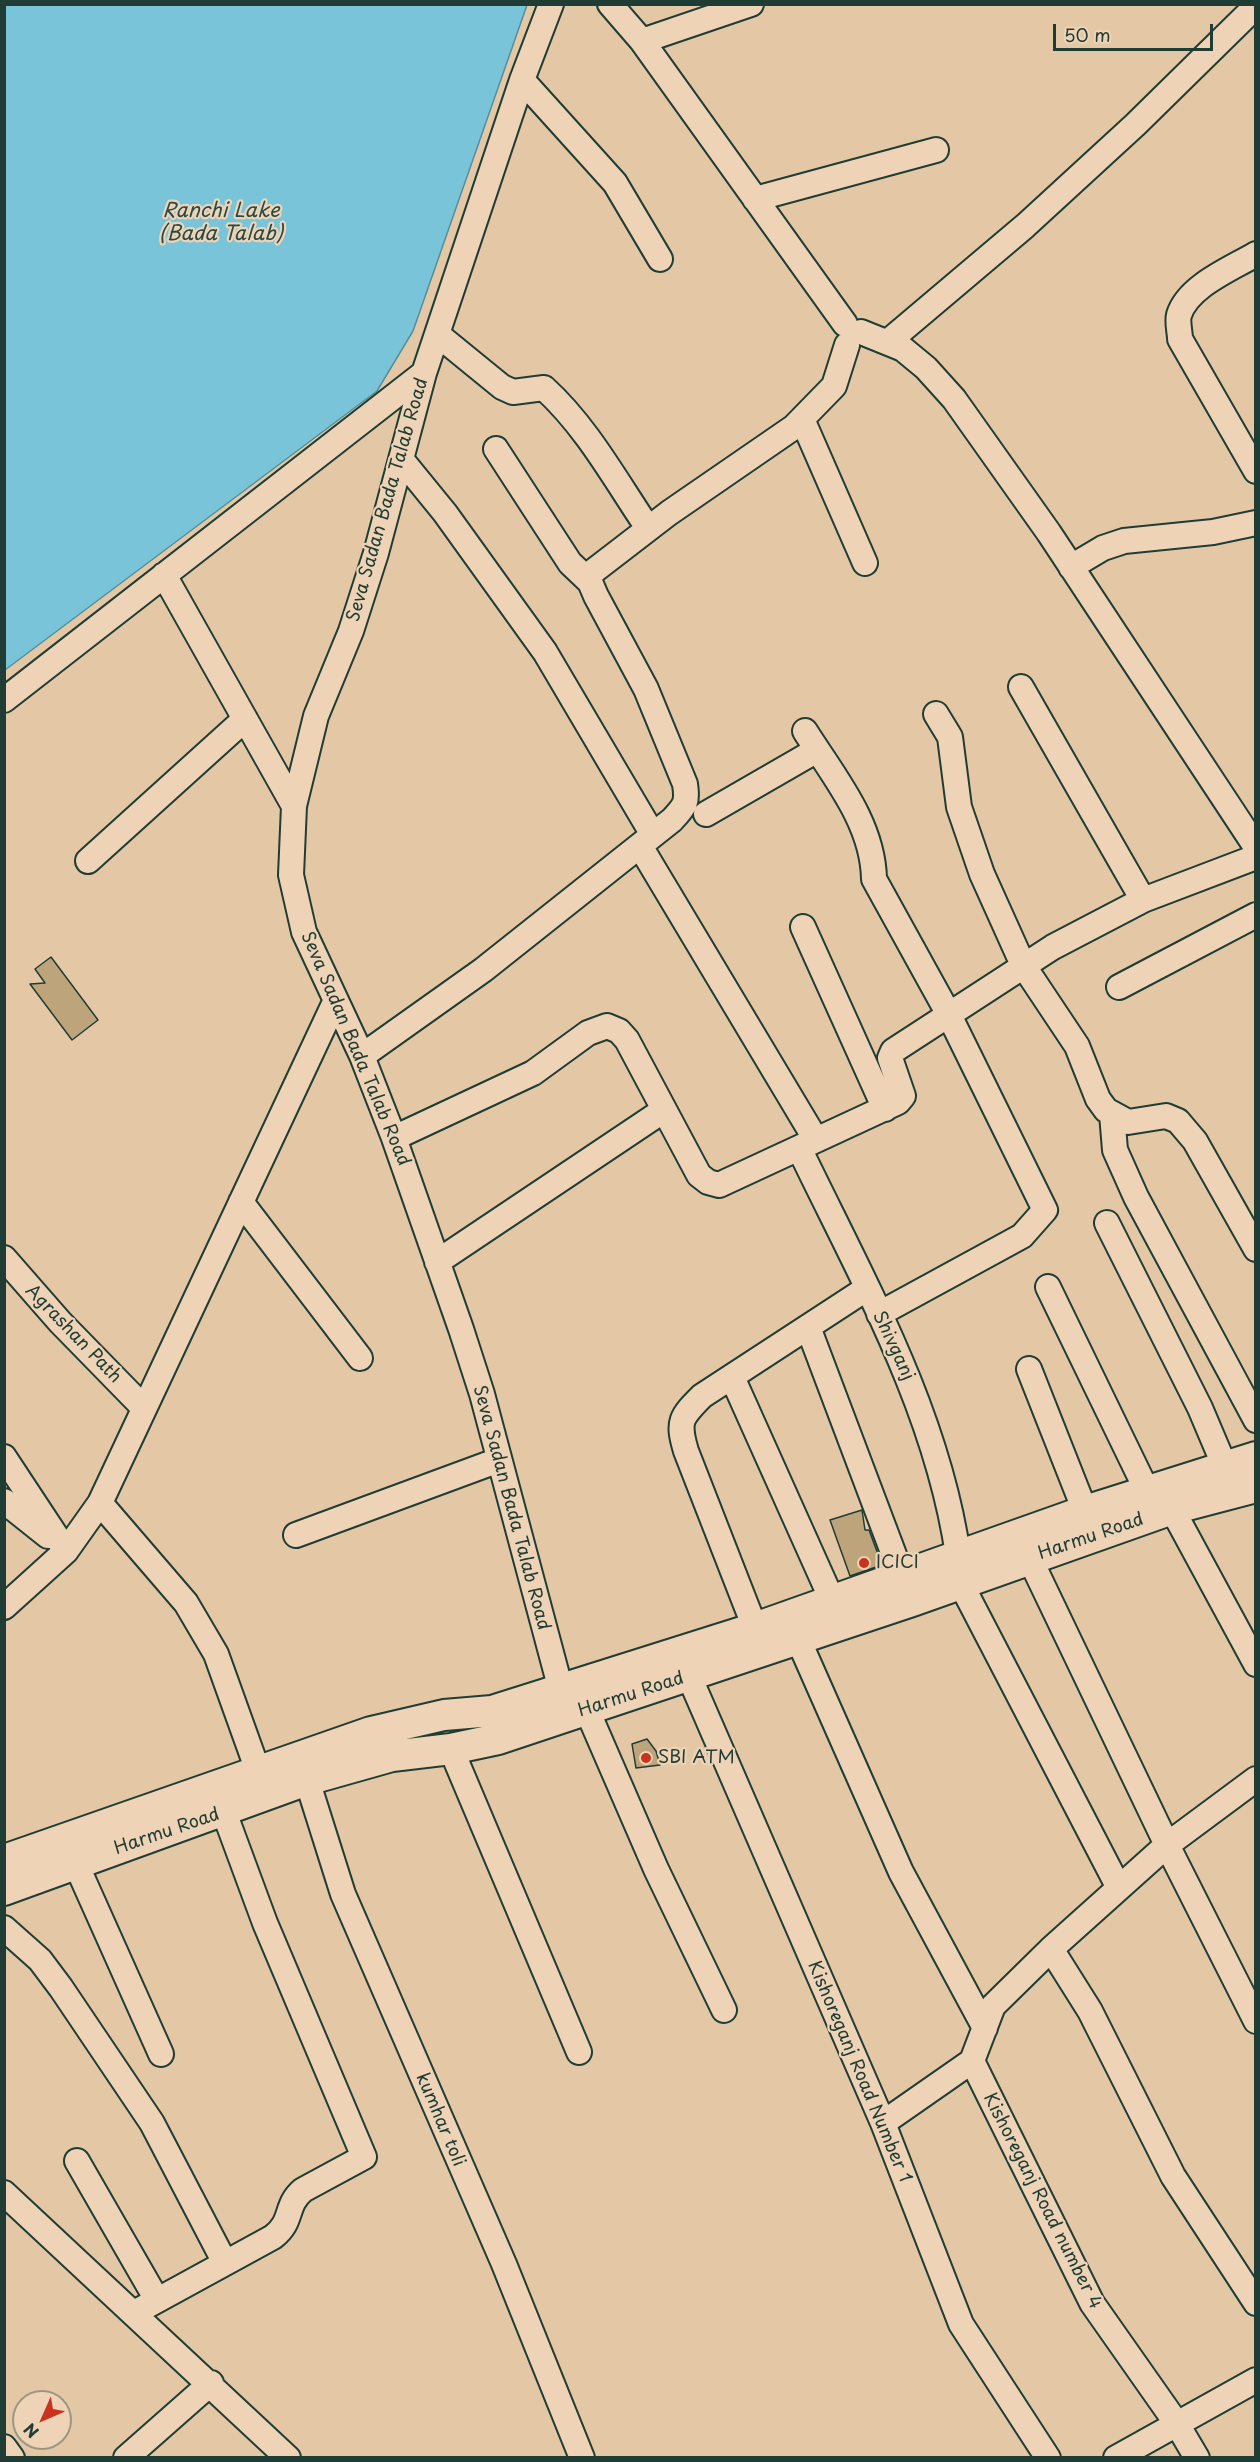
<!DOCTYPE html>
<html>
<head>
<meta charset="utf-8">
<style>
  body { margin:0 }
  #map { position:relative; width:1260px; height:2462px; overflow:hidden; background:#e4c8a6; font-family:"Playpen Sans",sans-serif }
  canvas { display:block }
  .frame { position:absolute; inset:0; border:6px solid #1f3d34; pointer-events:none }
  .north { position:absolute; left:12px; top:2390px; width:60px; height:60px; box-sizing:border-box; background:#efd3b6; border:2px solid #9c9782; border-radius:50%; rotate:225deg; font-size:16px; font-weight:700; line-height:24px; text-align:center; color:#1f3d34 }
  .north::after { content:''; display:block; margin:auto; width:21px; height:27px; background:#c8321e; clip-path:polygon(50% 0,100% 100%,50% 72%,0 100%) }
  .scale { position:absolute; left:1053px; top:24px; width:160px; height:27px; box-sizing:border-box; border:3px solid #1f3d34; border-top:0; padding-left:8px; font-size:18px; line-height:21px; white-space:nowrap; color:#1f3d34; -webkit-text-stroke:4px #efd3b6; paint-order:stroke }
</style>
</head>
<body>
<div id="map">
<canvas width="1260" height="2462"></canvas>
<div class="frame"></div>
<div class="north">N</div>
<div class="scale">50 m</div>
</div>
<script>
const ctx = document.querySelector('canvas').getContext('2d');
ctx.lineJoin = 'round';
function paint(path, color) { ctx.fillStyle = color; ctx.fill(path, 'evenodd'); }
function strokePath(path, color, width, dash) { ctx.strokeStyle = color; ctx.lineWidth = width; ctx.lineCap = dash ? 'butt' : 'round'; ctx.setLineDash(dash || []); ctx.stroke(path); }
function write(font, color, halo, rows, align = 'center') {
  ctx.font = font + ' "Playpen Sans",sans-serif'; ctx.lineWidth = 4.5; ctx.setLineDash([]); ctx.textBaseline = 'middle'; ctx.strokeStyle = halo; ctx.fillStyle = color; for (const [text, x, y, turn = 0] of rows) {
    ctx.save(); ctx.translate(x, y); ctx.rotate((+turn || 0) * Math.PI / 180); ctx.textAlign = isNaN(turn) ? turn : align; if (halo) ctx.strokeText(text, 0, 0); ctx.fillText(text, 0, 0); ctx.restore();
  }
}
const water = new Path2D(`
  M5 4 527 5 413 331 377 391 5 670Z`);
paint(water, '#7ac4da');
strokePath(water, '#568e98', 1.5);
const building = new Path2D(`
  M51 957 98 1020 72 1040 30 984 45 983 35 969Z
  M862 1510 865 1530H869L882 1565 850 1576 830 1520Z
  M647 1739 656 1751 660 1765 636 1768 632 1744Z`);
paint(building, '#bda47a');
strokePath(building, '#1f3d34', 1.5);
const minor = new Path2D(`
  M551 4 522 80 424 373 376 553 351 631 316 716 294 806 291 875 304 932 362 1056 394 1138 461 1329 482 1394 565 1705
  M610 4 642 41 845 324
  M642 41 751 4
  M522 80 615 183 660 259
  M755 199 936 150
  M1256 254C1231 269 1188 286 1179 315 1177 322 1180 332 1180 339L1256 471
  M861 332 903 349 926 368 954 399 1049 533 1256 847
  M437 334 502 387 513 392 544 388C587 427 616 481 648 528
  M889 341 1025 226 1135 125 1248 14
  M802 419 865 563
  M496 449 570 563 590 582
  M401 459 445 513 545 652 653 835
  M1071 567 1103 548 1124 541 1213 532 1256 523
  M164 575 294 806
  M1021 687 1143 900
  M4 700 424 373
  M936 714 950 737 959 807 982 874 1023 965 1077 1046 1098 1099 1106 1110 1128 1122 1166 1116 1178 1121 1195 1141 1256 1249
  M805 731C834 777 873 823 874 879L948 1013 1045 1210 1022 1236 879 1314
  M706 814 817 750
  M640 846 816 1140
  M88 861 245 719
  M803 927 885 1109
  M1119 987 1256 915
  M362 1056 483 970 672 820C685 806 688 803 685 784L646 689 596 596 590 582 591 573 669 513 794 427 834 386 847 345
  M1112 1114 1115 1150 1136 1197 1256 1420
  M394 1138 533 1073 588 1033 607 1026 619 1031 627 1040 699 1175 708 1182 719 1185 898 1102 903 1096 890 1058 893 1051 1053 947 1143 900 1256 857
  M799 1148C862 1279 937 1410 958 1555
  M241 1202 360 1358
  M1107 1223 1200 1408 1225 1467
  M4 1258 60 1322 144 1408
  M437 1262 664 1110
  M1048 1287 1147 1491
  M808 1327 902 1576
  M1029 1369 1085 1511
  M732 1377 832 1600
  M4 1457 66 1551
  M4 1501 48 1536
  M100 1503 186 1603 216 1654 258 1771
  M1172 1509 1256 1664
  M296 1535 499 1460
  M1030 1559 1167 1845 1256 2021
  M961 1584 1119 1888
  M4 1607 66 1551 100 1503 335 1002
  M755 1628 686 1451C677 1421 681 1417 702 1396L866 1289
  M798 1639 901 1872 985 2028
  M689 1676 883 2123 961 2324 1048 2458
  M587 1710 656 1869 724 2010
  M451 1749 579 2052
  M307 1780 343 1894 504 2264 582 2458
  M76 1864 161 2054
  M4 1928 40 1960 61 1988 152 2123 225 2263
  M1051 1949 1090 2011 1173 2176 1256 2303
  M972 2061 1092 2303 1177 2424 1197 2458
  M883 2123 972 2061 993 2006 1051 1949 1167 1845 1256 1779
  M77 2161 157 2300
  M4 2193 288 2458
  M134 2313 273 2237C294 2221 284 2206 303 2190L364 2157 265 1923 224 1812
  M4 2447 12 2458
  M126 2458 211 2383
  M1116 2458 1256 2380`);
const major = new Path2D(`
  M4 1860 371 1732 444 1715 492 1711 755 1628 1085 1511 1256 1457
  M4 1890 307 1780 392 1756 451 1749 498 1739 912 1601 1172 1509 1256 1487`);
strokePath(minor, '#1f3d34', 28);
strokePath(major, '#1f3d34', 34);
strokePath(minor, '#efd3b6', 24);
strokePath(major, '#efd3b6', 30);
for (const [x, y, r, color] of [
  [864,1563,6,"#c8321e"],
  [646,1758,6,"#c8321e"]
]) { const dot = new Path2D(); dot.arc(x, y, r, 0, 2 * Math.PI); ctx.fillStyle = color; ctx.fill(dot); strokePath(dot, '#efd3b6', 2); }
write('18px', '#1f3d34', '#efd3b6', [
  ["Seva Sadan Bada Talab Road",388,500,-74],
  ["Seva Sadan Bada Talab Road",355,1049,67],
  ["Agrashan Path",73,1334,46],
  ["Shivganj",893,1346,65],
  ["Seva Sadan Bada Talab Road",511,1508,75],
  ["Harmu Road",1091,1537,-19],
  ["Harmu Road",631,1695,-18],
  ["Harmu Road",167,1832,-19],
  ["Kishoreganj Road Number 1",859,2072,67],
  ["kumhar toli",440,2120,67],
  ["Kishoreganj Road number 4",1042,2201,63]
]);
write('18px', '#1f3d34', '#efd3b6', [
  ["ICICI",876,1563],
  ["SBI ATM",658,1758]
], 'left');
write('italic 20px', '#284a45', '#efd3b6', [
  ["Ranchi Lake",221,211],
  ["(Bada Talab)",221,234]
]);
</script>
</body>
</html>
